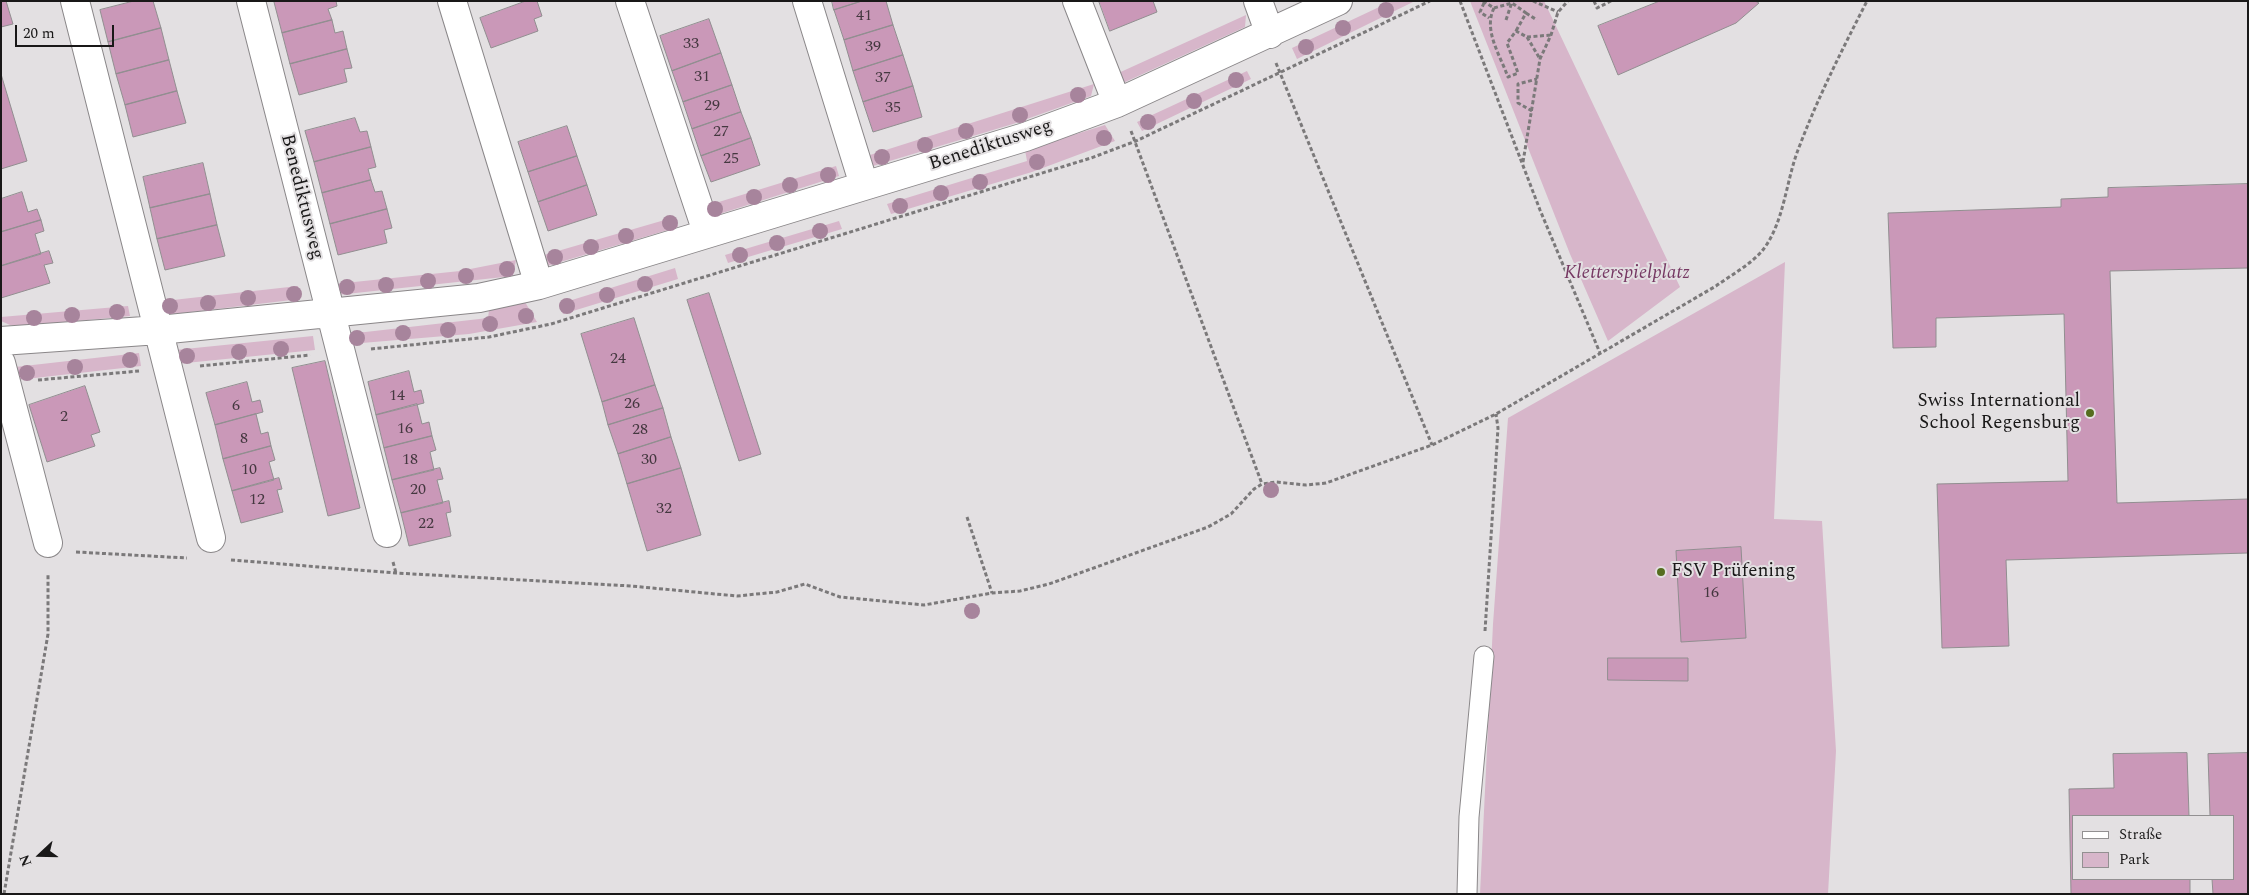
<!DOCTYPE html>
<html>
<head>
<meta charset="utf-8">
<style>
  body { margin:0 }
  #map { position:relative; width:2249px; height:895px; overflow:hidden; background:#e3e0e2; font-family:Spectral,serif }
  canvas { display:block }
  .frame { position:absolute; inset:0; border:2px solid #191818; pointer-events:none }
  .legend { position:absolute; left:2072px; top:815px; width:162px; height:65px; box-sizing:border-box; background:#e3e0e2; border:1px solid #929091; margin:0; padding:6px 9px; list-style:none; font-size:15px; color:#191818 }
  .legend li { display:flex; align-items:center; gap:10px; height:25px }
  .legend b { width:25px; border:1px solid #929091 }
  .north { position:absolute; left:15px; top:830px; width:50px; height:50px; -webkit-text-stroke:4px #e3e0e2; paint-order:stroke; rotate:249deg; font-size:14px; font-weight:700; line-height:20px; text-align:center; color:#191818 }
  .north::after { content:''; display:block; margin:auto; width:18px; height:22px; background:#191818; clip-path:polygon(50% 0,100% 100%,50% 72%,0 100%) }
  .scale { position:absolute; left:15px; top:25px; width:99px; height:22px; box-sizing:border-box; border:2px solid #191818; border-top:0; padding-left:6px; font-size:15px; line-height:18px; white-space:nowrap; color:#191818; -webkit-text-stroke:4px #e3e0e2; paint-order:stroke }
</style>
</head>
<body>
<div id="map">
<canvas width="2249" height="895"></canvas>
<div class="frame"></div>
<ul class="legend">
<li><b style="height:6px;background:#fff"></b>Straße</li>
<li><b style="height:14px;background:#d7b6ca"></b>Park</li>
</ul>
<div class="north">N</div>
<div class="scale">20 m</div>
</div>
<script>
const ctx = document.querySelector('canvas').getContext('2d');
ctx.lineJoin = 'round';
function paint(path, color) { ctx.fillStyle = color; ctx.fill(path, 'evenodd'); }
function strokePath(path, color, width, dash) { ctx.strokeStyle = color; ctx.lineWidth = width; ctx.lineCap = dash ? 'butt' : 'round'; ctx.setLineDash(dash || []); ctx.stroke(path); }
function write(font, color, halo, rows, align = 'center') {
  ctx.font = font + ' Spectral,serif'; ctx.lineWidth = 4; ctx.setLineDash([]); ctx.textBaseline = 'middle'; ctx.strokeStyle = halo; ctx.fillStyle = color; for (const [text, x, y, turn = 0] of rows) {
    ctx.save(); ctx.translate(x, y); ctx.rotate((+turn || 0) * Math.PI / 180); ctx.textAlign = isNaN(turn) ? turn : align; if (halo) ctx.strokeText(text, 0, 0); ctx.fillText(text, 0, 0); ctx.restore();
  }
}
paint(new Path2D(`
  M1392 1H1415L1297 59 1292 48Z
  M1470 1H1544L1680 287 1608 341 1570 254Z
  M1246 15 1245 27 1123 83 1114 75Z
  M1247 71 1251 79 1142 131 1137 122Z
  M1094 84 1091 96 1013 124 873 166 870 155Z
  M1105 125 1115 141 1032 172 891 214 887 204 1027 161 1025 150Z
  M836 166 839 176 713 216 709 205Z
  M675 217 678 227 547 266 544 255Z
  M839 221 842 229 728 263 725 255Z
  M516 260 513 276 337 295 335 284 460 271Z
  M1785 262 1774 519 1822 521 1836 751 1828 894H1480L1493 624 1508 418Z
  M675 268 678 279 563 314 559 304Z
  M298 286 300 299 166 315 164 301Z
  M525 302 537 322 469 334 350 344 348 334 488 318 489 310Z
  M128 306 130 316 25 326 10 325 1 321V317Z
  M313 336 315 350 176 364 175 350Z
  M139 353 141 366 17 380 15 367Z`), '#d7b6ca');
const building = new Path2D(`
  M1 1H6L13 24 1 27Z
  M134 1H153L161 28 108 42 100 10Z
  M278 1H336L337 6 328 9 332 20 282 33 274 2Z
  M526 1H537L542 16 534 19 538 31 491 48 480 18Z
  M832 1H862L834 10Z
  M862 1H886L893 25 844 40 834 10Z
  M1099 1H1153L1157 12 1110 31Z
  M1660 1H1755L1759 3 1736 23 1618 75 1598 26Z
  M709 19 721 53 672 71 660 36Z
  M332 20 335 33 343 31 347 49 290 64 282 33Z
  M893 25 903 55 853 71 844 40Z
  M161 28 169 60 116 74 108 42Z
  M347 49 352 68 344 69 347 82 299 95 290 64Z
  M721 53 732 85 683 102 672 71Z
  M903 55 913 86 863 102 853 71Z
  M169 60 177 91 125 105 116 74Z
  M1 74 27 161 1 169Z
  M732 85 741 112 692 129 683 102Z
  M913 86 922 117 873 132 863 102Z
  M177 91 186 123 133 137 125 105Z
  M741 112 751 138 701 156 692 129Z
  M355 118 360 132 367 131 371 147 314 162 305 131Z
  M567 126 577 156 528 172 518 142Z
  M751 138 760 165 711 182 701 156Z
  M371 147 376 167 368 169 371 180 322 193 314 162Z
  M577 156 587 185 538 202 528 172Z
  M203 163 210 194 150 208 143 177Z
  M371 180 375 192 382 191 387 209 330 224 322 193Z
  M2248 184V268L2110 271 2117 503 2248 499V553L2006 560 2009 646 1942 648 1937 484 2068 481 2064 314 1936 318V347L1893 348 1888 213 2061 207V199L2108 197V188Z
  M587 185 597 215 548 231 538 202Z
  M22 192 28 212 37 209 41 220 1 232V199Z
  M210 194 217 225 157 239 150 208Z
  M387 209 392 228 384 230 387 243 338 255 330 224Z
  M41 220 44 231 35 234 41 254 1 266V232Z
  M217 225 225 256 165 270 157 239Z
  M49 251 53 263 44 265 50 283 1 298V266Z
  M709 293 761 454 739 461 687 300Z
  M634 318 655 385 602 402 581 334Z
  M325 361 360 508 328 516 292 368Z
  M409 371 414 392 421 390 424 403 376 415 368 382Z
  M247 382 252 402 260 400 263 412 215 425 206 393Z
  M655 385 663 408 608 425 602 402Z
  M85 386 100 432 91 435 95 446 47 462 29 405Z
  M417 404 422 424 429 422 432 436 384 448 376 415Z
  M663 408 671 437 618 454 608 425Z
  M256 414 261 434 268 432 271 446 223 459 215 425Z
  M432 436 436 450 430 452 434 470 392 480 384 448Z
  M671 437 681 468 627 484 618 454Z
  M271 446 275 460 269 462 274 480 232 491 223 459Z
  M440 468 443 479 437 480 443 503 401 513 392 480Z
  M681 468 701 535 647 551 627 484Z
  M279 478 282 489 277 490 283 512 241 523 232 491Z
  M449 501 451 512 446 513 451 536 409 546 401 513Z
  M1741 547 1746 638 1681 642 1676 551Z
  M1608 658H1688V681L1608 680Z
  M2187 753 2189 816H2073V879H2190V894H2071L2069 789 2114 788 2113 754Z
  M2248 753V894H2213L2212 879H2233V816H2210L2208 754Z`);
paint(building, '#ca98b8');
strokePath(building, '#918e90', 1);
const lane = new Path2D(`
  M1467 894 1469 817 1484 656`);
const street = new Path2D(`
  M75 1 211 538
  M251 1 387 533
  M452 1 539 285
  M630 1 707 232
  M807 1 864 185
  M1077 1 1117 103
  M1258 1 1270 34
  M1 341 159 330 479 298 539 285 1025 137 1117 103 1338 1
  M1 363 48 543`);
strokePath(lane, '#8a8789', 21);
strokePath(street, '#8a8789', 30);
strokePath(new Path2D(`
  M1460 1 1540 210 1600 353
  M1483 1 1494 8C1483 30 1500 55 1508 77L1518 73 1507 43 1516 31 1527 37 1540 59
  M1533 1 1558 12
  M1594 1 1597 8 1611 1
  M1484 3 1480 12 1489 18
  M1494 8 1512 3 1526 13 1516 31
  M1526 13 1537 20
  M1506 20 1512 2
  M1527 37 1551 35
  M1276 63 1432 445
  M1532 111 1518 103V84L1537 79
  M1131 131 1262 484
  M1523 162 1540 59 1551 35 1558 12 1568 1
  M371 349 489 337 551 324 1091 158 1136 141 1430 1
  M200 366 310 355
  M38 380 139 371
  M967 517 992 593
  M76 552 187 558
  M231 560 396 573 631 586 737 596 777 592 805 584 840 597 924 605 992 593 1020 591 1049 584 1208 527 1231 514 1254 489 1262 484 1276 482 1306 485 1326 483 1432 445 1496 414 1716 286C1731 275 1750 265 1762 251 1784 224 1786 181 1798 150 1818 97 1841 52 1867 1
  M393 562 396 573
  M1485 631 1498 428 1496 414
  M4 894 48 634V574`), '#7b797a', 3, [4, 2.5]);
strokePath(lane, '#fff', 19);
strokePath(street, '#fff', 28);
ctx.fillStyle = '#a7849c';
for (const [x, y] of [
  [1386,10],
  [1343,28],
  [1306,47],
  [1236,80],
  [1078,95],
  [1194,101],
  [1020,115],
  [1148,122],
  [966,131],
  [1104,138],
  [925,145],
  [882,157],
  [1037,162],
  [828,175],
  [980,182],
  [790,185],
  [941,193],
  [754,197],
  [900,206],
  [715,209],
  [670,223],
  [820,231],
  [626,236],
  [777,243],
  [591,247],
  [740,255],
  [555,257],
  [507,269],
  [466,276],
  [428,281],
  [645,284],
  [386,285],
  [347,287],
  [294,294],
  [607,295],
  [248,298],
  [208,303],
  [170,306],
  [567,306],
  [117,312],
  [72,315],
  [526,316],
  [34,318],
  [490,324],
  [448,330],
  [403,333],
  [357,338],
  [281,349],
  [239,352],
  [187,356],
  [130,360],
  [75,367],
  [27,373],
  [1271,490],
  [972,611]
]) { ctx.beginPath(); ctx.arc(x, y, 8, 0, 2 * Math.PI); ctx.fill(); }
for (const [x, y, r, color] of [
  [2090,413,5,"#556d1f"],
  [1661,572,5,"#556d1f"]
]) { const dot = new Path2D(); dot.arc(x, y, r, 0, 2 * Math.PI); ctx.fillStyle = color; ctx.fill(dot); strokePath(dot, '#e3e0e2', 2); }
write('16px', '#453840', null, [
  ["41",864,17],
  ["33",691,45],
  ["39",873,48],
  ["31",702,78],
  ["37",883,79],
  ["29",712,107],
  ["35",893,109],
  ["27",721,133],
  ["25",731,160],
  ["24",618,360],
  ["14",397,397],
  ["26",632,405],
  ["6",236,407],
  ["2",64,418],
  ["16",405,430],
  ["28",640,431],
  ["8",244,440],
  ["18",410,461],
  ["30",649,461],
  ["10",249,471],
  ["20",418,491],
  ["12",257,501],
  ["32",664,510],
  ["22",426,525],
  ["16",1711,594]
]);
write('19px', '#191818', '#e3e0e2', [
  ["Benediktusweg",991,146,-18],
  ["Benediktusweg",301,197,76]
]);
write('italic 19px', '#763863', '#e3e0e2', [
  ["Kletterspielplatz",1627,274]
]);
write('19px', '#191818', '#e3e0e2', [
  ["Swiss International",2080,402],
  ["School Regensburg",2080,424],
  ["FSV Prüfening",1671,572,"left"]
], 'right');
</script>
</body>
</html>
